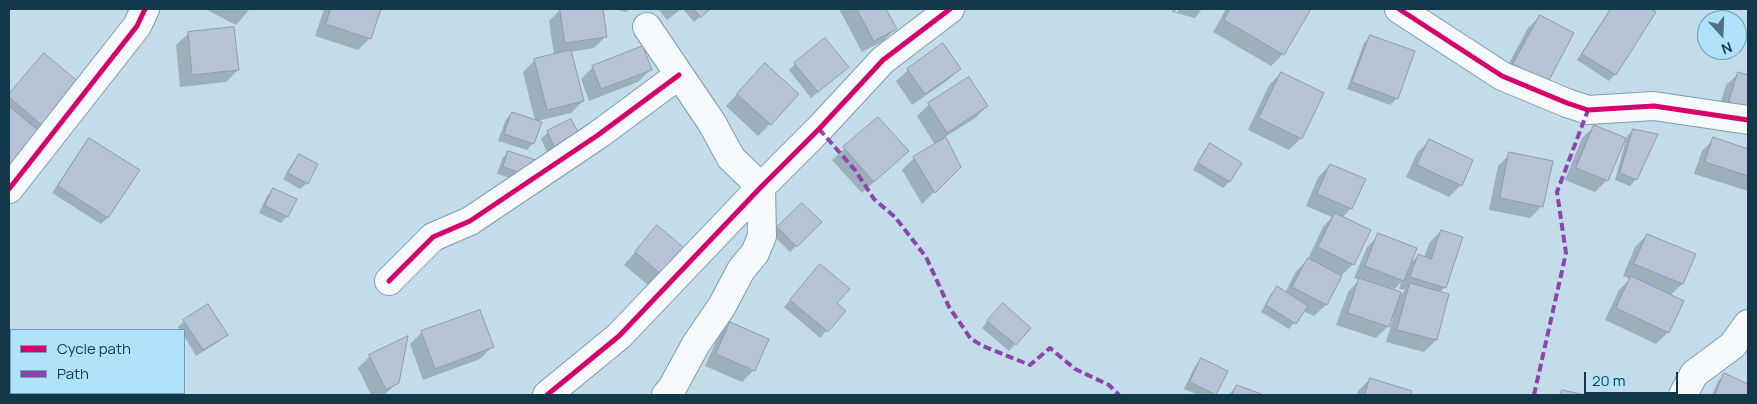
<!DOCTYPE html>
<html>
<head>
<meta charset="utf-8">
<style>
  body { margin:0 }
  #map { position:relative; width:1757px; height:404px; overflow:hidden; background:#c2dcea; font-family:Manrope,sans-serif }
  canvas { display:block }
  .frame { position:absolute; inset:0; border:10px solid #12394a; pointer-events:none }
  .legend { position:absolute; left:10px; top:329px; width:175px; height:65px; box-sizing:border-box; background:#b0e2fc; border:1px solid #719eb5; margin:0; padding:6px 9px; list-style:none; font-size:15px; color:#12394a }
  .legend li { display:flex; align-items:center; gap:10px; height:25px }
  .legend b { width:25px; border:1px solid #719eb5 }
  .north { position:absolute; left:1697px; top:10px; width:50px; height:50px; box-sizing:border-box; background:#b0e2fc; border:1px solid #719eb5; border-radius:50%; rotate:160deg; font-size:14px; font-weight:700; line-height:20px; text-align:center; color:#12394a }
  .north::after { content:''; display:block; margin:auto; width:18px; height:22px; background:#507282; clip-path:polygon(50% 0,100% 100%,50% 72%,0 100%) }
  .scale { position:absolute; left:1584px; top:372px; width:94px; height:22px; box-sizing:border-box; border:2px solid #12394a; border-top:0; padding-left:6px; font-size:15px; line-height:18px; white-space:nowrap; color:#12394a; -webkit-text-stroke:4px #b0e2fc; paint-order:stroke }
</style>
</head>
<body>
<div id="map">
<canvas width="1757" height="404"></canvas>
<div class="frame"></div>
<ul class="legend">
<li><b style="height:6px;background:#d6006c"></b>Cycle path</li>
<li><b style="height:6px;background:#8e44ad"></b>Path</li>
</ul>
<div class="north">N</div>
<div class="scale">20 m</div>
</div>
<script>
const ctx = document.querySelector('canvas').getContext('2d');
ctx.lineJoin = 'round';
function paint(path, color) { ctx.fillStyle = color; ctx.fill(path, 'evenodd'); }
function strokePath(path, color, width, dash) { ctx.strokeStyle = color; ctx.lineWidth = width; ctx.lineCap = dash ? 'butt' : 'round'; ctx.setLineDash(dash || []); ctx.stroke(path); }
paint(new Path2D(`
  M205 9H250L236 25Z
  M324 9H380L370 38 358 50 315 36Z
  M561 9H601L606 36 594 48 570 52 583 101 571 113 537 121 533 143 527 150 498 141 506 119 512 113 535 121 523 72 535 60 554 55 549 21Z
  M613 9H630L626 12Z
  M658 9H681L667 20Z
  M683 9H709L694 22Z
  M839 9H885L895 29 883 41 862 52Z
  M1173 9H1176L1175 12H1178V9H1202L1195 18 1172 12Z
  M1226 9H1309L1283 54 1271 66 1213 32Z
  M1610 9H1649L1655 12 1615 74 1609 81 1577 60Z
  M1540 16 1547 82 1502 76 1528 28Z
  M188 34 238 70 226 82 180 87 176 45Z
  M1370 37 1397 98 1390 105 1347 89 1364 43Z
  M44 54 80 85 9 167V95Z
  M795 64 841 73 811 98 789 70Z
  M593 67 650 70 638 82 589 101 581 79Z
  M960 69 948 80 912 105 896 81 908 70Z
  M1281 73 1301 138 1289 150 1248 130 1269 85Z
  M1738 74 1748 76V123L1717 114 1726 85Z
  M753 77 770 124 758 136 726 106Z
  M929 104 987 106 975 118 945 137 960 167 922 204 902 170 914 158 935 145 917 116Z
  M878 118 895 163 862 193 832 160Z
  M1594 127 1607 180 1595 192 1565 180 1582 138Z
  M1633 130 1636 179 1630 186 1615 180 1627 136Z
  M548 132 578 136 548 154 541 139Z
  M89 139 138 170 107 218 101 224 52 193 83 146Z
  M1714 139 1748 150V191L1694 174 1702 151Z
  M1429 141 1461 185 1449 197 1406 177 1417 153Z
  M1210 145 1240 163 1229 182 1223 188 1193 170 1204 151Z
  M508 152 534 161 523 182 497 174 502 159Z
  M1510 154 1542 206 1530 218 1489 210 1498 166Z
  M300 155 307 183 300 189 283 179 293 162Z
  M1330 165 1351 208 1342 218 1353 264 1341 276 1326 305 1314 316 1303 311 1289 329 1261 312 1271 294 1278 288 1285 293 1296 271 1307 261 1323 227 1332 217 1306 206 1318 177Z
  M273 190 287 216 281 223 259 213 267 196Z
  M802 204 820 222 790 252 772 234Z
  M657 227 682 248 649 286 624 265Z
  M1441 231 1445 287 1439 293 1436 340 1424 352 1386 342 1393 318H1391L1388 326 1376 338 1336 325 1348 292 1359 280 1354 278 1367 247 1379 235 1409 264 1418 256 1424 258 1429 243ZM1401 282 1399 289 1405 290 1397 298 1393 291Z
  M1647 235 1682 284 1670 296 1668 332 1656 344 1605 320 1619 290 1630 279 1623 276 1635 247Z
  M814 272 835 304 844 311 820 338 784 307Z
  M996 311 1015 344 1009 351 982 328Z
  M184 321 226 334 220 341 196 356 184 336V330H180L178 327Z
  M730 323 754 370 742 382 705 366 719 335Z
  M422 332 492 347 480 359 423 380 410 344Z
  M370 356 398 382 384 395H371L358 368Z
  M1201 360 1215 394 1214 395H1198L1184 389 1195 366Z
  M1725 374 1748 385V395H1712L1718 381Z
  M1370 379 1410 391 1409 395H1357L1358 391Z
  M1237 386 1261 395H1228Z
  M33 393H43L40 395H36Z`), '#0003');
const building = new Path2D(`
  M331 9H381L371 39 326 24Z
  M560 9H603L607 37 565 43Z
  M694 9H710L701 17Z
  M857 9H886L897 29 874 41Z
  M1230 9H1311L1284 55 1224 20Z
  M1611 9H1651L1656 12 1616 75 1582 54Z
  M1540 15 1574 33 1548 82 1513 64Z
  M234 27 239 70 192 75 188 32Z
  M1370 35 1415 51 1398 99 1352 82Z
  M825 38 849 67 818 92 794 63Z
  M943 43 961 69 925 94 907 69Z
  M643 46 652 70 601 89 592 66Z
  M571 50 584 101 547 110 534 59Z
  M44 53 82 85 45 128 9 97V94Z
  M765 63 799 94 771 125 737 94Z
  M1281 72 1324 93 1302 139 1259 118Z
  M1738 72 1748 75V108L1729 102Z
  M969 77 988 106 947 133 928 103Z
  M9 106 40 132 9 169Z
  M512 112 542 122 534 144 504 134Z
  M878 117 909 151 874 182 843 147Z
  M571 119 580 136 555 148 547 131Z
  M1594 125 1626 138 1608 181 1576 168Z
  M1633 129 1658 134 1637 180 1620 173Z
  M946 137 961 167 935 193 913 157Z
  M1713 137 1748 149V176L1705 162Z
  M89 138 140 170 108 218 58 186Z
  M1429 139 1473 160 1462 186 1417 165Z
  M1210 143 1242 163 1230 182 1198 163Z
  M508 151 536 160 531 176 503 167Z
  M1509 152 1553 161 1543 207 1500 198Z
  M299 154 318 164 308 184 288 173Z
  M1330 164 1366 179 1352 209 1317 194Z
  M273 188 297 199 288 217 265 206Z
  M802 203 822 222 797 247 777 227Z
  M1335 213 1371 230 1354 265 1318 247Z
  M657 225 684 248 662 275 635 252Z
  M1441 230 1463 237 1446 288 1410 277 1418 254 1431 259Z
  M1378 233 1417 248 1404 281 1365 266Z
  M1647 234 1696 254 1683 284 1634 264Z
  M1308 258 1342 276 1327 305 1292 287Z
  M820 264 850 289 837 303 846 311 828 332 790 300Z
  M1631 276 1684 301 1669 333 1616 308Z
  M1359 278 1401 292 1389 327 1348 313Z
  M1410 283 1449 294 1437 340 1397 330Z
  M1277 286 1308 306 1296 324 1266 305Z
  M1003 303 1031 328 1016 345 987 321Z
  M208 304 228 335 203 350 183 320Z
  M480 310 494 347 435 369 421 331Z
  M730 322 769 339 755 371 716 354Z
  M408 336 399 383 386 390 369 355Z
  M1201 358 1228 371 1216 395 1190 382Z
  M1724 373 1748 384V395H1715Z
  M1370 378 1412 391 1411 395H1365Z
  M1237 385 1264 395H1232Z
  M1562 390 1586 395H1560Z`);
paint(building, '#b8c2d6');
strokePath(building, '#919aae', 1);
const minor = new Path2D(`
  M1399 9 1502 76 1567 103 1588 110 1654 106 1748 120
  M647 27 712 123 731 158 761 187 762 236 755 253 741 270 722 306 696 344 672 388 666 395
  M9 189 137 26 145 9
  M389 281 433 237 470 221 598 135 679 75
  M547 395 619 336 761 187 819 129 883 60 950 9`);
const tertiary = new Path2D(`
  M1683 395 1694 374 1733 345 1748 324`);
strokePath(minor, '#7e9dab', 30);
strokePath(tertiary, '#7e9dab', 30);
strokePath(minor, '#f6fafc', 28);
strokePath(tertiary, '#f6fafc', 28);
strokePath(new Path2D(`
  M819 129 855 170 874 199 895 217 926 257 949 307 971 339 983 346 1030 365 1050 348 1075 369 1109 385 1119 395
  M1534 395 1566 253 1557 192 1588 110`), '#8e44ad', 4, [8, 4]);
strokePath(new Path2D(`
  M1399 9 1502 76 1567 103 1588 110 1654 106 1748 120
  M9 189 137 26 145 9
  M389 281 433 237 470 221 598 135 679 75
  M547 395 619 336 761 187 819 129 883 60 950 9`), '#d6006c', 5);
</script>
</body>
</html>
